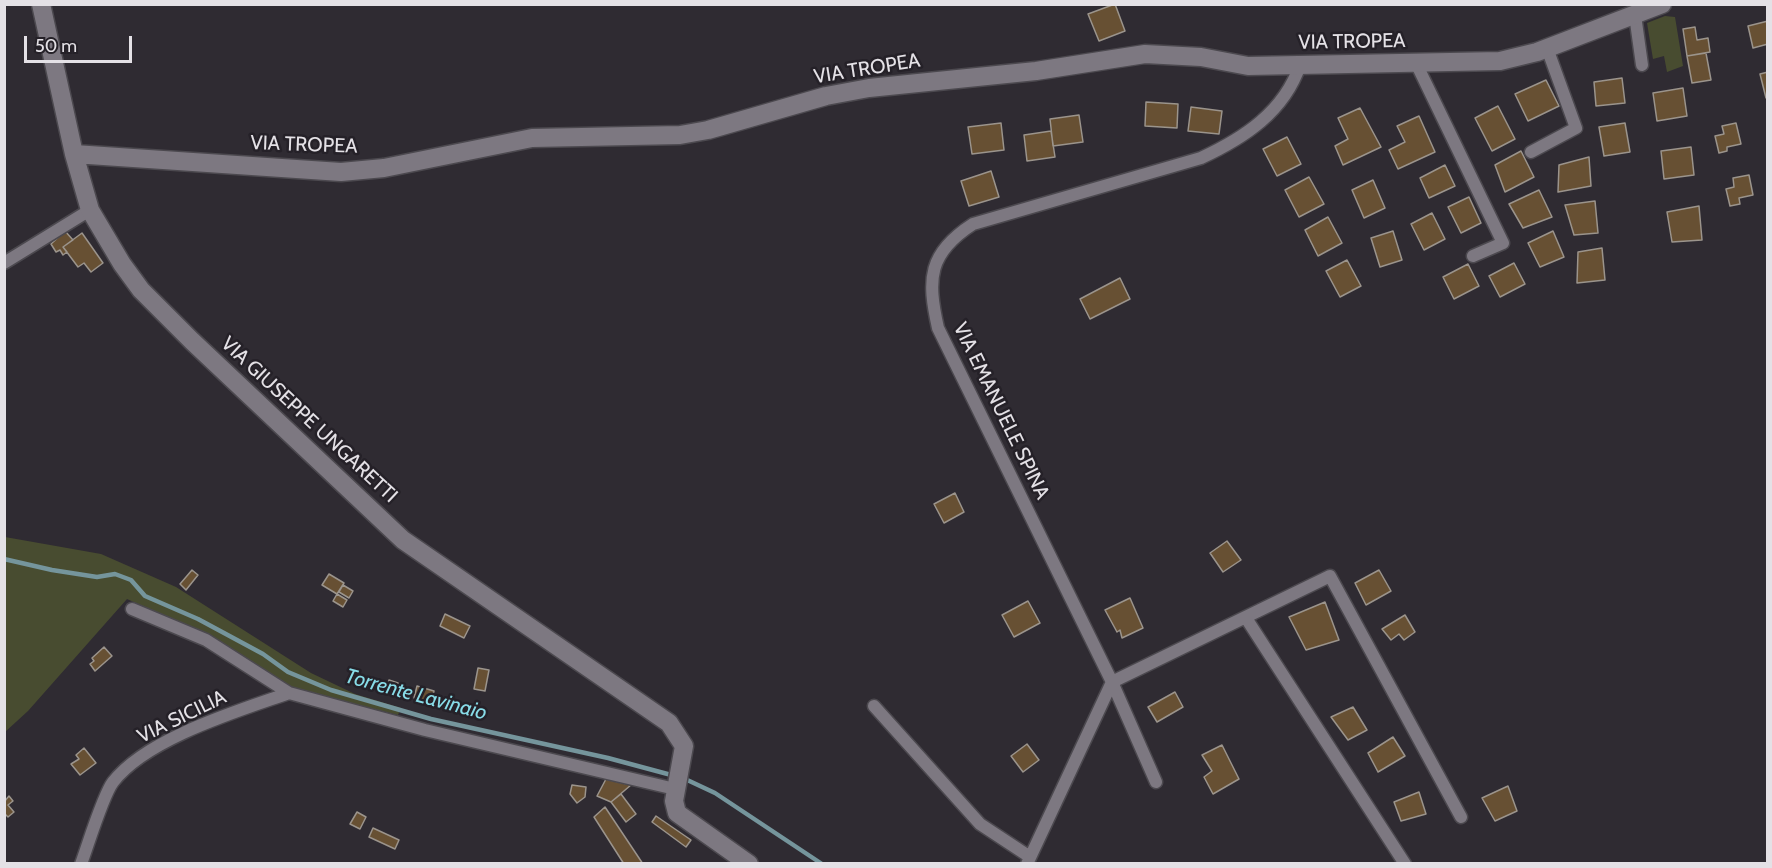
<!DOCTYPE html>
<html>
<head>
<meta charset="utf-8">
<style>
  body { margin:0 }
  #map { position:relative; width:1772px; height:868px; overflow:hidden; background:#2f2b32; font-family:Cabin,sans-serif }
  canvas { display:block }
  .frame { position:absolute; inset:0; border:6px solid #e4e1e6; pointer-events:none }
  .scale { position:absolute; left:24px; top:36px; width:108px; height:27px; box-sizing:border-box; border:3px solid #e4e1e6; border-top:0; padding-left:8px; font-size:18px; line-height:21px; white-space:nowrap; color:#e4e1e6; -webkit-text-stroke:4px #252128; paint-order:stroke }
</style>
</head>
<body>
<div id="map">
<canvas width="1772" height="868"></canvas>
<div class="frame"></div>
<div class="scale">50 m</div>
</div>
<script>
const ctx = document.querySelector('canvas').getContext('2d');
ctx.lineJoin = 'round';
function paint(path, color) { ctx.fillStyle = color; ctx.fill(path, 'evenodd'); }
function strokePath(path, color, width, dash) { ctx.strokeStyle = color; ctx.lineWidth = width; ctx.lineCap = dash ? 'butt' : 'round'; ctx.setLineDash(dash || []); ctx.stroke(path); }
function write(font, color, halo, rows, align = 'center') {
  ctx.font = font + ' Cabin,sans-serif'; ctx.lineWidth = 5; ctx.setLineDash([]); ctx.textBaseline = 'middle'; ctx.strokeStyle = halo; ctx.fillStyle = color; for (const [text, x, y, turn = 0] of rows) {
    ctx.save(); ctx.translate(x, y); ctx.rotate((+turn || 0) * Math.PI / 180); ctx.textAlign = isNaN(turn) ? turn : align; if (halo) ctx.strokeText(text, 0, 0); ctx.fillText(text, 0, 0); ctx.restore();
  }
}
paint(new Path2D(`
  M1665 16 1675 17 1683 66 1667 72 1664 56 1653 59 1647 23Z
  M5 537 101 554 176 587 311 673 355 694 401 708 398 715 294 689 203 633 127 599 28 711 5 732Z`), '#484c30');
strokePath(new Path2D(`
  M4 559 52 570 97 577 115 574 131 580 145 596 198 619 263 654 288 672 331 690 431 719 608 758 675 776
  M683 778 715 793 822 864`), '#75959c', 4.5);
const building = new Path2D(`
  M1115 4 1125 31 1099 41 1088 14Z
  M1768 21V44L1753 48 1748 26Z
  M1695 27 1697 40 1708 38 1710 52 1687 56 1683 29Z
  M1706 53 1711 80 1692 83 1687 56Z
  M1768 72V97L1766 98 1760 74Z
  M1622 78 1625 103 1596 106 1594 82Z
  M1546 80 1559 106 1528 121 1515 94Z
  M1683 88 1687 116 1657 121 1653 93Z
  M1146 102 1178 104 1177 128 1145 126Z
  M1498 106 1515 139 1492 151 1475 118Z
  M1191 107 1222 111 1219 134 1188 131Z
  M1360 108 1381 147 1343 165 1335 146 1348 139 1338 118Z
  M1079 115 1083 142 1053 146 1050 119Z
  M1419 116 1435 152 1398 169 1389 150 1405 142 1397 126Z
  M1001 123 1004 150 972 154 968 127Z
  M1625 123 1630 152 1604 156 1599 127Z
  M1736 123 1741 144 1727 147V151L1719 153 1715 136 1724 134 1722 126Z
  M1051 131 1055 157 1027 161 1024 135Z
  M1287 137 1301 164 1277 176 1263 149Z
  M1691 147 1694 175 1664 179 1661 151Z
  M1521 151 1534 177 1505 192 1495 165Z
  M1589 157 1591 186 1558 192 1559 165Z
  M1445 165 1455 186 1429 198 1420 178Z
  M991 171 999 197 969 206 961 181Z
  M1749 175 1753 195 1739 198 1740 204 1730 206 1726 189 1734 187 1733 178Z
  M1309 177 1324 204 1299 217 1285 190Z
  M1373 180 1385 208 1364 218 1352 190Z
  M1539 190 1552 217 1523 228 1509 204Z
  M1469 197 1481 223 1461 233 1448 207Z
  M1595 201 1598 233 1574 235 1565 205Z
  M1699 206 1702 240 1672 242 1667 212Z
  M1432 213 1445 239 1424 250 1411 224Z
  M1328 217 1342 243 1318 256 1305 230Z
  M65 231 73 240 63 247 67 252 63 255 60 250 56 252 51 244Z
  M1393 231 1402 260 1380 267 1371 238Z
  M1553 231 1564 257 1540 267 1528 243Z
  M82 233 103 263 91 272 84 263 78 267 63 247Z
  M1602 248 1605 280 1577 283 1578 252Z
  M1347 260 1361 286 1340 297 1326 271Z
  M1514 263 1525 284 1500 297 1489 276Z
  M1468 264 1479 286 1454 299 1443 277Z
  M1120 278 1130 299 1090 319 1080 299Z
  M955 493 964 512 944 523 934 504Z
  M1227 541 1241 560 1223 572 1210 553Z
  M192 570 198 575 186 590 180 584Z
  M1379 570 1391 591 1366 605 1355 583Z
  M329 574 344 583 337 594 322 585Z
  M343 585 353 591 349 598 339 592Z
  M337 594 347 600 343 607 333 601Z
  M1130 598 1143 628 1122 638 1120 630 1117 632 1105 610Z
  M1028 601 1040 623 1014 637 1002 615Z
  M1325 602 1339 640 1306 650 1289 617Z
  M445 614 470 626 464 638 440 626Z
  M1405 615 1415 632 1404 640 1399 634 1391 640 1382 629Z
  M104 647 112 656 95 671 90 664 94 661 92 658Z
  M478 668 489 670 485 691 474 689Z
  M389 680 398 683 395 693 386 691Z
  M417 686 434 691 431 702 414 698Z
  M1175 692 1183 707 1157 722 1148 707Z
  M1353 707 1367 730 1348 740 1331 717Z
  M1393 737 1405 756 1378 772 1368 753Z
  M1027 744 1039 760 1023 772 1011 756Z
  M1222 745 1239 779 1213 794 1204 777 1212 771 1202 755Z
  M84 748 96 763 80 775 71 764 79 759 76 755Z
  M606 779 631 785 611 802 597 796Z
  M572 785 586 787 585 797 577 803 570 794Z
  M1508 786 1517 811 1495 821 1482 798Z
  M1419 792 1426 814 1401 821 1394 802Z
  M621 794 636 814 626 822 611 802Z
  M9 796 13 801 8 805 14 812 8 817 4 813V802Z
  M605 807 643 864H624L594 817Z
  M357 812 366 817 360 829 350 824Z
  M656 816 691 840 686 847 652 822Z
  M373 828 399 840 395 849 369 837Z`);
paint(building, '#675033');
strokePath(building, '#9b948c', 1.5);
const street = new Path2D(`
  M1635 15 1642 65
  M1416 63 1503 243 1473 256
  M1531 152 1576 128 1547 48
  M4 263 90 210
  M132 609 206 640 289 693 425 730 675 789
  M1246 618 1405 864
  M874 706 980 824 1030 857
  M1156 782 1112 682 1330 576 1461 817
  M81 864C88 845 103 795 113 782 147 738 238 711 289 693
  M1027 864 1112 682 938 328C927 279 928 253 973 224L1201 158C1244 138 1284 112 1300 65`);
const secondary = new Path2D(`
  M41 4 74 154 90 210 122 264 141 290 192 341 403 540 669 723 684 746 674 801 677 813 749 864
  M74 154 341 172 384 168 532 138 680 135 708 130 826 96 869 88 1036 71 1145 54 1201 57 1248 66 1500 61 1537 52 1662 4`);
strokePath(street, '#4c494f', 15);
strokePath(secondary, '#4c494f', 21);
strokePath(street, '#7d7881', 12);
strokePath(secondary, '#7d7881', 18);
write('20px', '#e4e1e6', '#252128', [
  ["VIA TROPEA",1352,42,-1],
  ["VIA TROPEA",867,69,-9],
  ["VIA TROPEA",304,145,2],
  ["VIA EMANUELE SPINA",1001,411,64],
  ["VIA GIUSEPPE UNGARETTI",309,420,43],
  ["VIA SICILIA",182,717,-26]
]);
write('italic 21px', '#88dce8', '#252128', [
  ["Torrente Lavinaio",416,695,15]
]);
</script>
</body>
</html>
